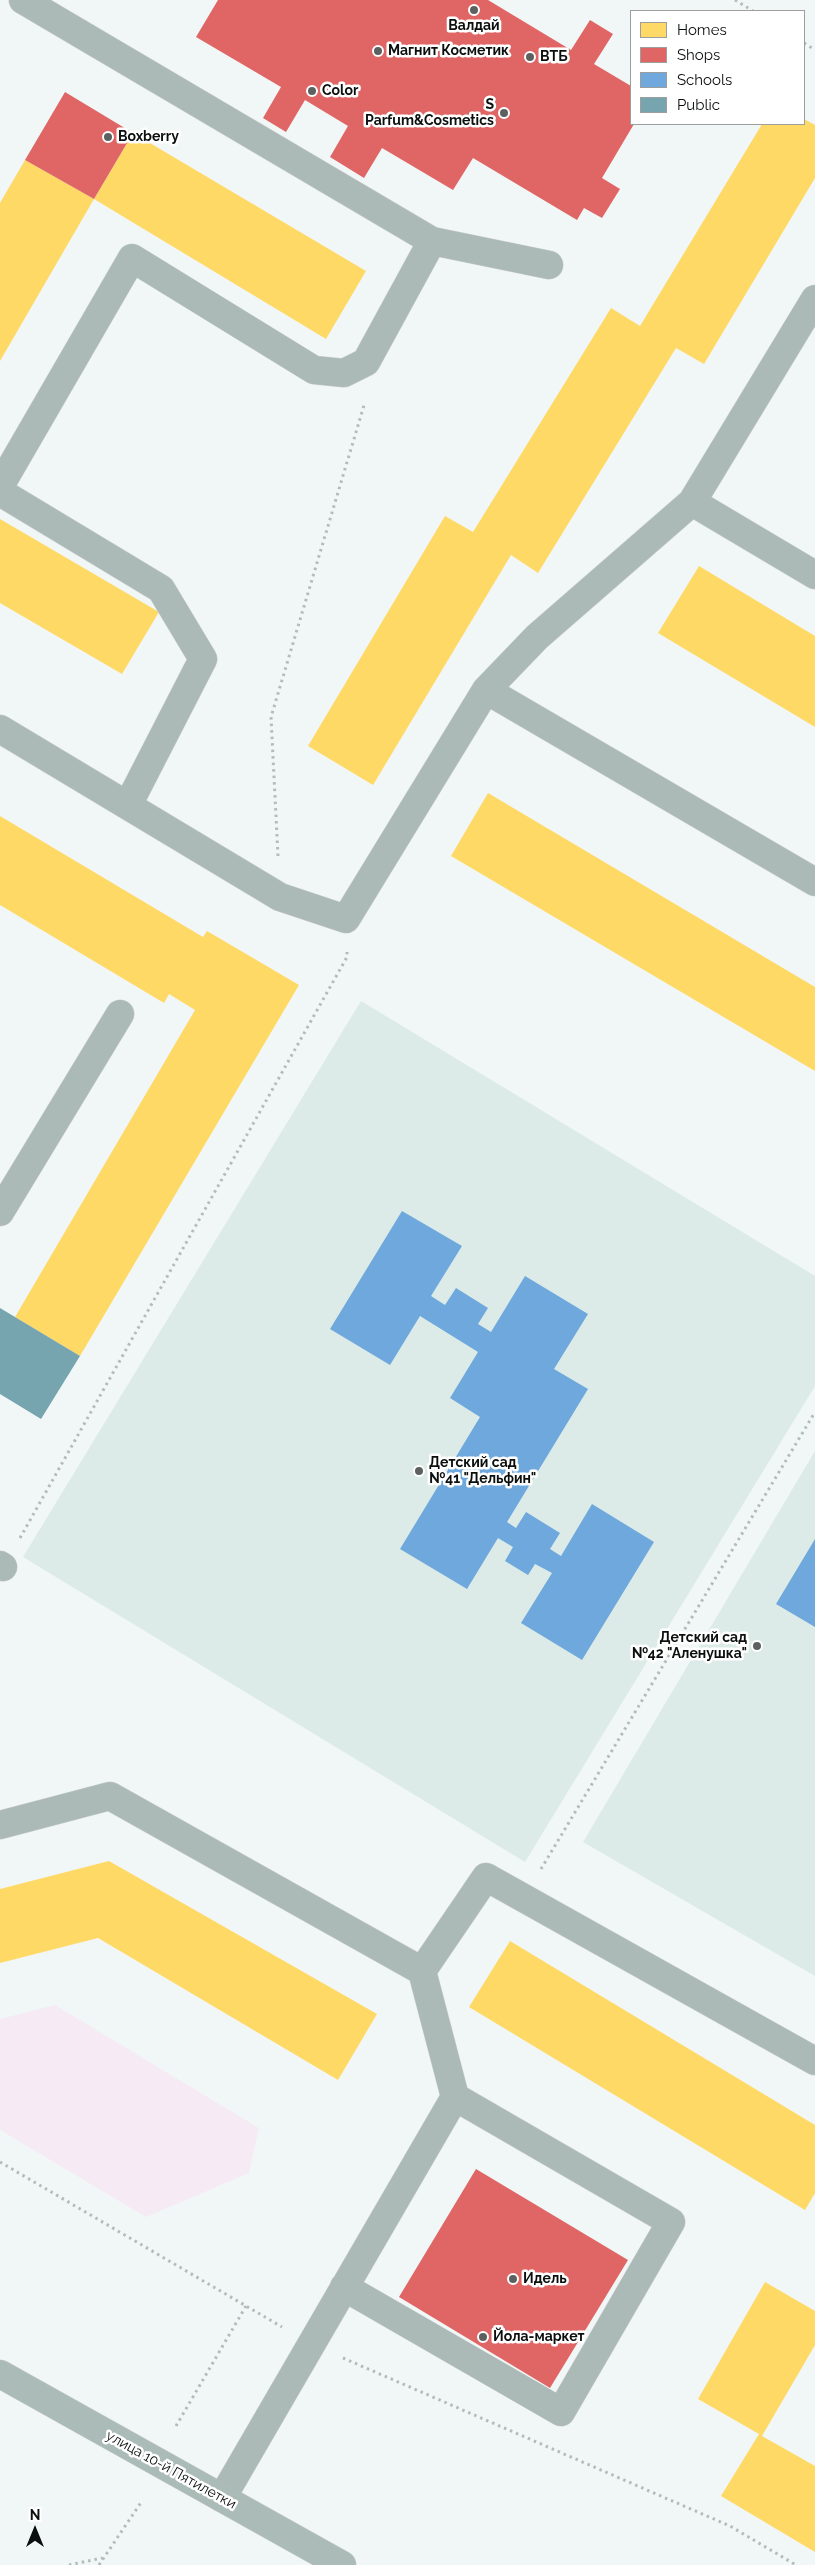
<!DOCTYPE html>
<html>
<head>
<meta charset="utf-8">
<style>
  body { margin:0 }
  #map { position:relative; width:815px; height:2565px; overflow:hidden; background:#f1f7f6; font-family:Raleway,sans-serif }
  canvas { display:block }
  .legend { position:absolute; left:630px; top:10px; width:175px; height:115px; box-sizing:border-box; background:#fff; border:1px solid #9d9f9f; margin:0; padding:6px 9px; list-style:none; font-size:15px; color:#0b0f0e }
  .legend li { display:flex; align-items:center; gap:10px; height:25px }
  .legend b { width:25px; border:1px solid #9d9f9f }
  .north { position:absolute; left:10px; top:2505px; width:50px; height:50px; -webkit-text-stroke:4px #fff; paint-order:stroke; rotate:0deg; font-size:14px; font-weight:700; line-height:20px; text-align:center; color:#0b0f0e }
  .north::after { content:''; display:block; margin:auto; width:18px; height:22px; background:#0b0f0e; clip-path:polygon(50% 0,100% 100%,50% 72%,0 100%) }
</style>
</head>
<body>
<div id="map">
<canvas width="815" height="2565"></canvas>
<ul class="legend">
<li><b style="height:14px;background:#ffd966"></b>Homes</li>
<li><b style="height:14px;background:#e06666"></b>Shops</li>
<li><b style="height:14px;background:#6fa8dc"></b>Schools</li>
<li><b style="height:14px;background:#76a5af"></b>Public</li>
</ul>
<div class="north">N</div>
</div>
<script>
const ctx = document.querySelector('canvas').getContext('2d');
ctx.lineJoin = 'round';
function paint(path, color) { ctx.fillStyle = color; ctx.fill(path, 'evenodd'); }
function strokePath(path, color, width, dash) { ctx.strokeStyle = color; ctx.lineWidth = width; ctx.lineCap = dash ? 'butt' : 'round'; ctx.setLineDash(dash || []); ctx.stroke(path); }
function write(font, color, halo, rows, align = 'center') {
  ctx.font = font + ' Raleway,sans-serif'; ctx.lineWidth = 5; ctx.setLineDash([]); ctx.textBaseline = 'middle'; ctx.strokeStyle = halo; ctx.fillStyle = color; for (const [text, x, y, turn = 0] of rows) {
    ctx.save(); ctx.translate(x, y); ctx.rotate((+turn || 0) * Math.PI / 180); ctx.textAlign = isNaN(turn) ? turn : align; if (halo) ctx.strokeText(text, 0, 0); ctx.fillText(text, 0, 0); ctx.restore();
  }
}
paint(new Path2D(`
  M361 1001 815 1276V1386L525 1862 23 1557Z
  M815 1451V1976L583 1842Z`), '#dcebe7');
paint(new Path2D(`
  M55 2005 259 2128 249 2173 146 2217 0 2130V2019Z`), '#f6eaf4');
paint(new Path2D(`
  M804 119 815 125V178L704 364 676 348 538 573 511 555 373 785 308 746 445 516 473 532 611 308 640 326 762 124H804Z
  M133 133 366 271 326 339 94 199Z
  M25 160 94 199 0 361V203Z
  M0 519 159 612 122 674 0 603Z
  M699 566 815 636V727L658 633Z
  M488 793 815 987V1071L451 856Z
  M0 816 203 937 207 931 299 985 80 1356 15 1317 195 1010 169 994 164 1003 0 905Z
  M109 1861 377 2014 338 2080 98 1938 0 1963V1889Z
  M510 1941 815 2125V2193L805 2210 469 2007Z
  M765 2282 815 2311V2345L762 2436 815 2466V2552L721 2496 759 2434 698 2399Z`), '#ffd966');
paint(new Path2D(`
  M218 0H488L571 50 590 20 613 34 594 64 631 86V124H634L602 178 620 189 602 218 584 208 577 220 473 158 453 190 382 148 364 178 330 157 348 126 305 100 286 132 263 118 281 87 196 37Z
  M65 92 133 133 94 199 25 160Z
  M476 2169 628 2260 550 2388 399 2297Z`), '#e06666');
paint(new Path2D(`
  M402 1211 462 1246 431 1296 445 1305 456 1288 488 1308 478 1324 491 1332 525 1276 588 1314 554 1369 588 1389 507 1522 516 1528 526 1512 560 1533 550 1549 561 1556 592 1504 654 1542 582 1660 521 1623 552 1573 535 1564 528 1575 505 1561 513 1547 498 1538 467 1589 400 1549 480 1417 450 1398 478 1352 420 1316 390 1365 330 1329Z
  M815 1539V1627L776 1604Z`), '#6fa8dc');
paint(new Path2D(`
  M0 1308 80 1356 41 1419 0 1394Z`), '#76a5af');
const minor = new Path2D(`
  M23 0 432 241 549 265
  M0 486 132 258 314 370 344 373 366 362 432 241
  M0 492 161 589 203 659 128 805
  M692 502 815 575
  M486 690 537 637 692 502 815 299
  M0 729 280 897 346 919 486 690 815 882
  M0 1212 120 1014
  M0 1565 3 1567
  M0 1825 110 1796 422 1971 455 2097 671 2222 561 2412 344 2287
  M422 1971 486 1877 815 2061
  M222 2498 455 2097`);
const major = new Path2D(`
  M0 2374 342 2565`);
strokePath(minor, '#cdd1d0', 29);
strokePath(major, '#cdd1d0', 29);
strokePath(new Path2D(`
  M735 0 753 11
  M804 43 815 50
  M278 856 271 717 365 402
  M20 1538 347 957V952
  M541 1869 815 1412
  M0 2162 282 2327
  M343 2358 730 2526 796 2565
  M176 2426 246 2306
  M69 2565 102 2558
  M99 2565 142 2501`), '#b3bcba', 3, [2.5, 4]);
strokePath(minor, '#acbab7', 28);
strokePath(major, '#abbbb7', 28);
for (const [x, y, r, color] of [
  [474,10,5,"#5c605f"],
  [378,51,5,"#5c605f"],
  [530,57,5,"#5c605f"],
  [312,91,5,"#5c605f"],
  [504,113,5,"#5c605f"],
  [108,137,5,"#5c605f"],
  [419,1471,5,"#5c605f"],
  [757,1646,5,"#5c605f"],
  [513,2279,5,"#5c605f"],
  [483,2337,5,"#5c605f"]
]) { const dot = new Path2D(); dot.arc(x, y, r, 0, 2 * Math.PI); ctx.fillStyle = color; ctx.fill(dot); strokePath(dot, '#fff', 2); }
write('bold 14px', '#0b0f0e', '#fff', [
  ["Валдай",474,26,"center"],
  ["Магнит Косметик",388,51],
  ["ВТБ",540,57],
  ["Color",322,91],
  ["S",494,105,"right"],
  ["Parfum&Cosmetics",494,121,"right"],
  ["Boxberry",118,137],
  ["Детский сад",429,1463],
  ["№41 \"Дельфин\"",429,1479],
  ["Детский сад",747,1638,"right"],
  ["№42 \"Аленушка\"",747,1654,"right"],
  ["Идель",523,2279],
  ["Йола-маркет",493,2337]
], 'left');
write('14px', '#0b0f0e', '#fff', [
  ["улица 10-й Пятилетки",171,2470,29]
]);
</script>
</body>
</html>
